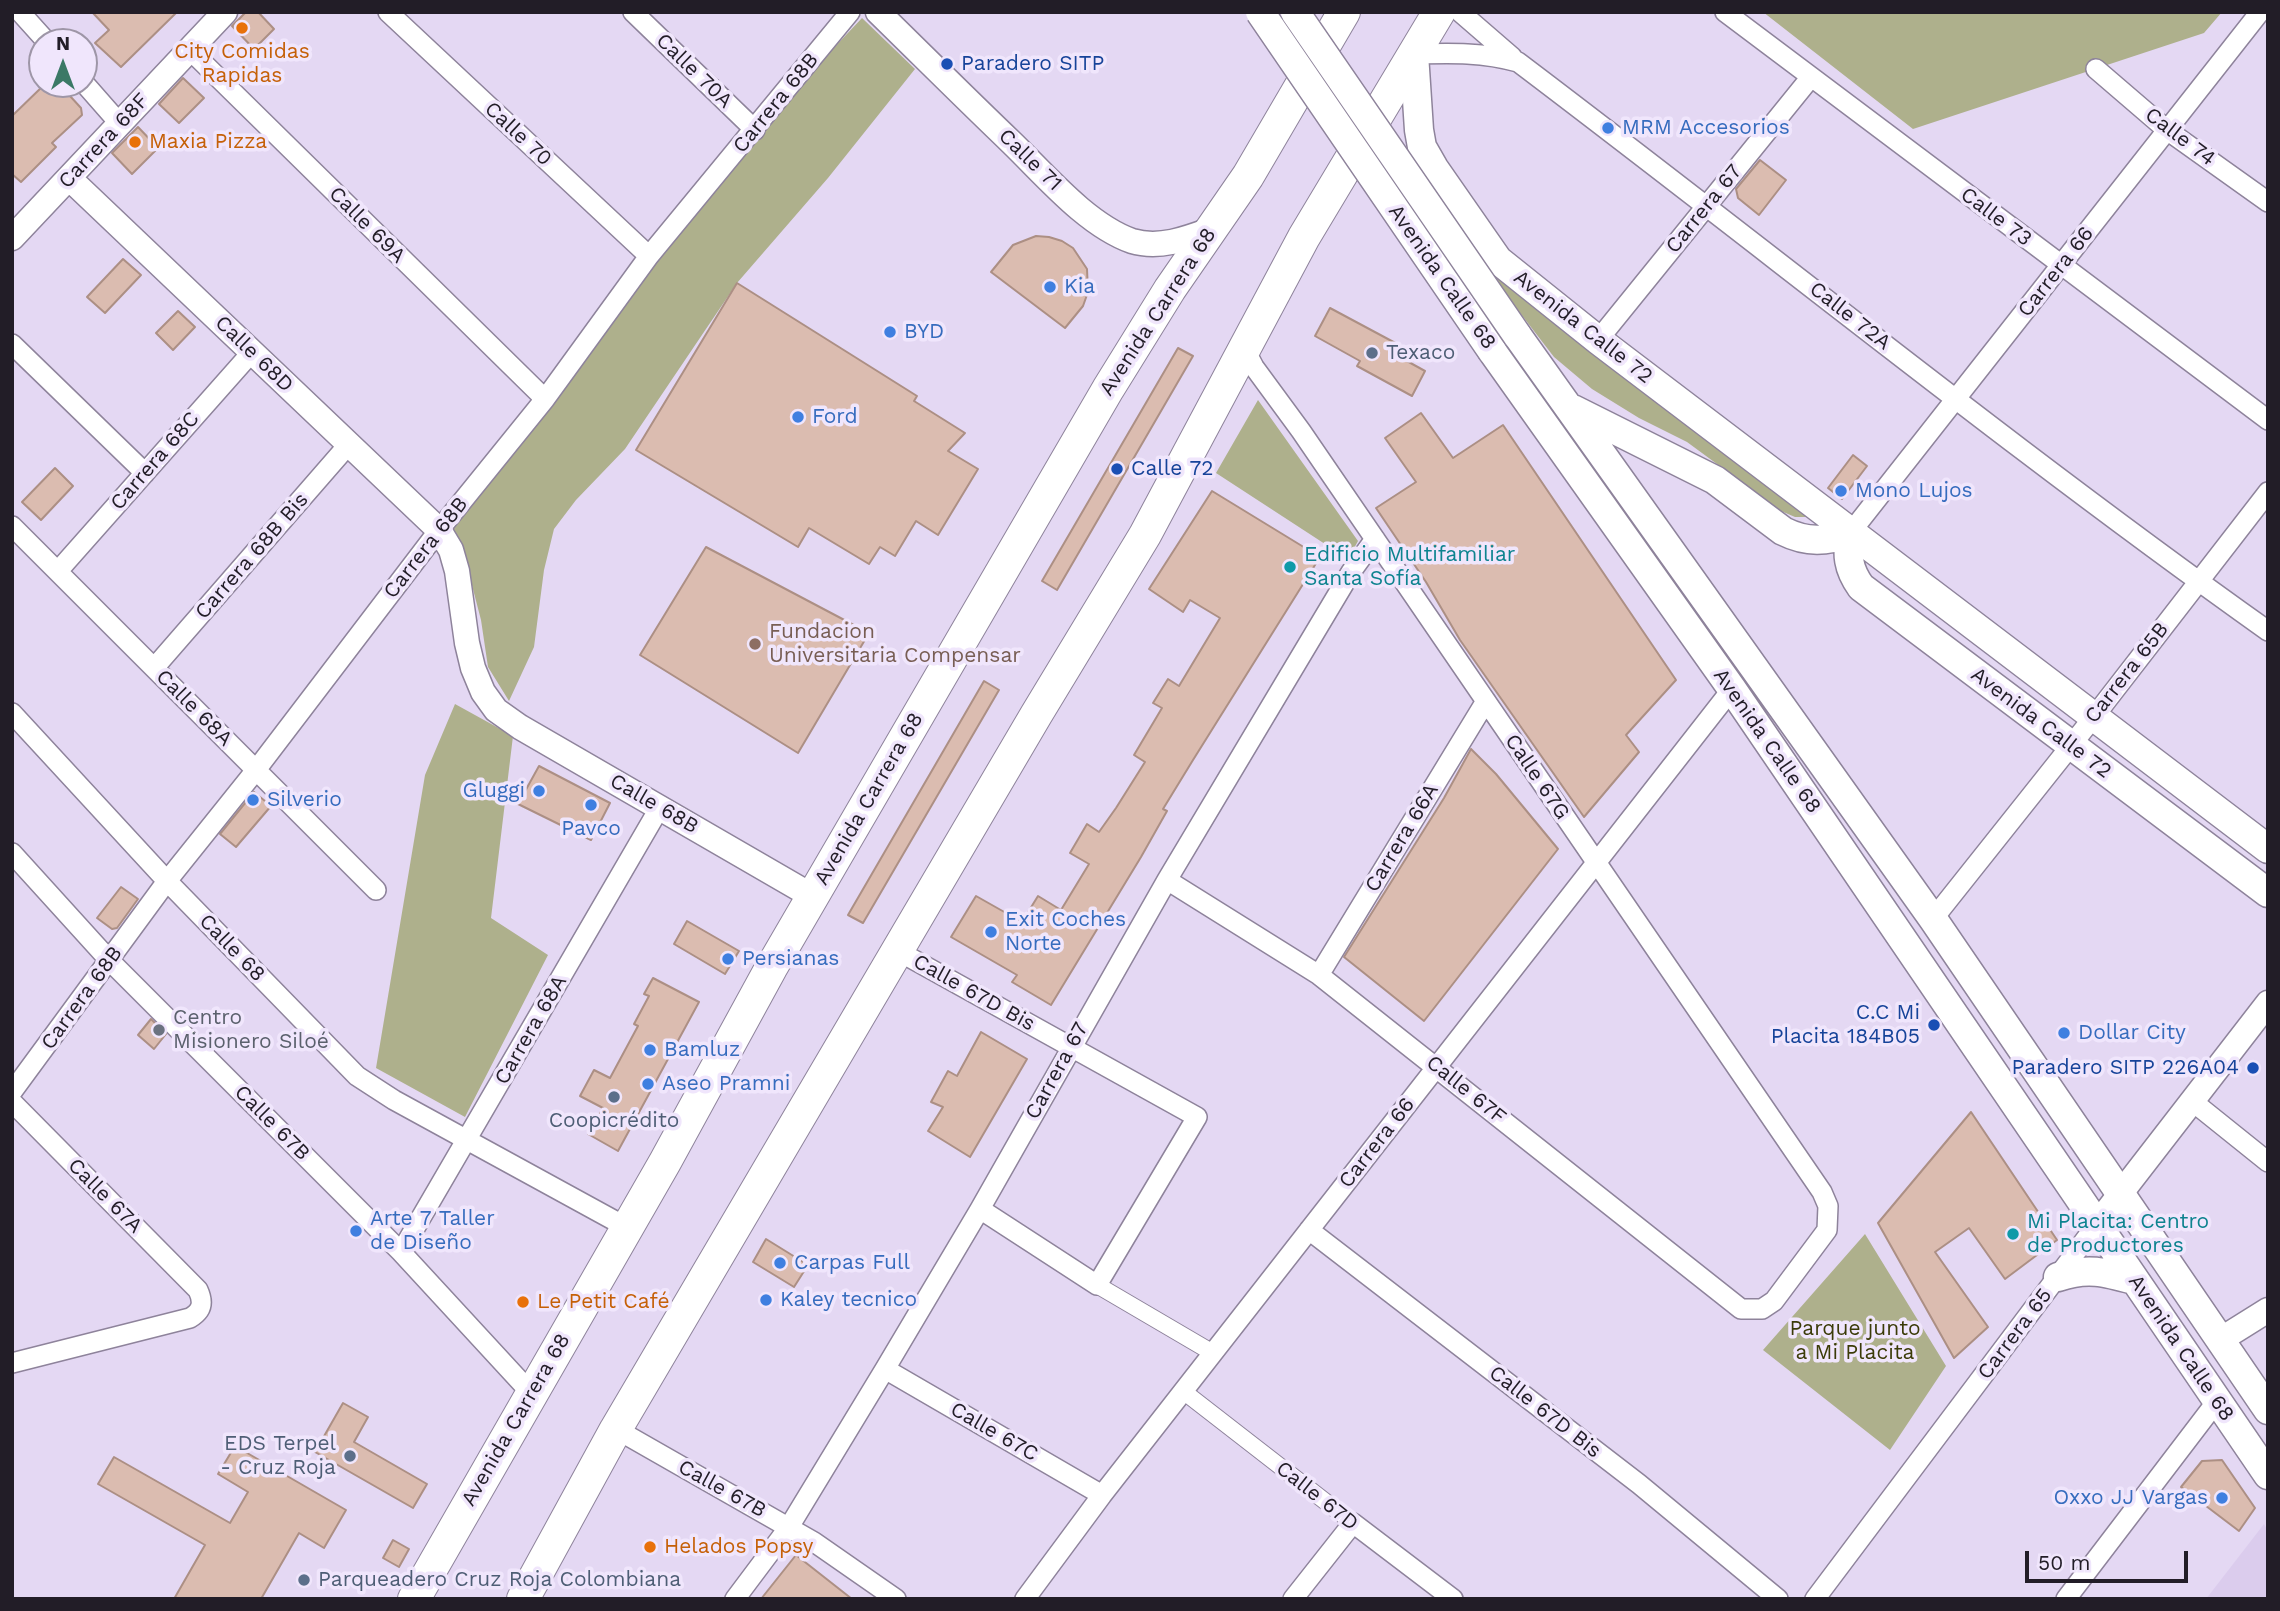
<!DOCTYPE html>
<html>
<head>
<meta charset="utf-8">
<style>
  body { margin:0 }
  #map { position:relative; width:2280px; height:1611px; overflow:hidden; background:#e4d8f3; font-family:"Work Sans",sans-serif }
  canvas { display:block }
  .frame { position:absolute; inset:0; border:14px solid #221d27; pointer-events:none }
  .north { position:absolute; left:28px; top:28px; width:70px; height:70px; box-sizing:border-box; background:#f0e6fc; border:2px solid #9e96a7; border-radius:50%; rotate:0deg; font-size:19px; font-weight:700; line-height:28px; text-align:center; color:#221d27 }
  .north::after { content:''; display:block; margin:auto; width:24px; height:32px; background:#3b7966; clip-path:polygon(50% 0,100% 100%,50% 72%,0 100%) }
  .scale { position:absolute; left:2025px; top:1551px; width:163px; height:32px; box-sizing:border-box; border:4px solid #221d27; border-top:0; padding-left:9px; font-size:21px; line-height:24px; white-space:nowrap; color:#221d27; -webkit-text-stroke:5px #f0e6fc; paint-order:stroke }
</style>
</head>
<body>
<div id="map">
<canvas width="2280" height="1611"></canvas>
<div class="frame"></div>
<div class="north">N</div>
<div class="scale">50 m</div>
</div>
<script>
const ctx = document.querySelector('canvas').getContext('2d');
ctx.lineJoin = 'round';
function paint(path, color) { ctx.fillStyle = color; ctx.fill(path, 'evenodd'); }
function strokePath(path, color, width, dash) { ctx.strokeStyle = color; ctx.lineWidth = width; ctx.lineCap = dash ? 'butt' : 'round'; ctx.setLineDash(dash || []); ctx.stroke(path); }
function write(font, color, halo, rows, align = 'center') {
  ctx.font = font + ' "Work Sans",sans-serif'; ctx.lineWidth = 7; ctx.setLineDash([]); ctx.textBaseline = 'middle'; ctx.strokeStyle = halo; ctx.fillStyle = color; for (const [text, x, y, turn = 0] of rows) {
    ctx.save(); ctx.translate(x, y); ctx.rotate((+turn || 0) * Math.PI / 180); ctx.textAlign = isNaN(turn) ? turn : align; if (halo) ctx.strokeText(text, 0, 0); ctx.fillText(text, 0, 0); ctx.restore();
  }
}
paint(new Path2D(`
  M2264 1524 2268 1531V1599H2206Z`), '#dbcced');
paint(new Path2D(`
  M1763 12H2222L2204 33 1913 129Z
  M862 18 915 69 828 178 737 283 625 449 576 500 554 529 544 570 534 647 509 701 488 667 481 620 467 566 450 526 654 260 828 54Z
  M1491 271 1603 362 1808 517H1795L1781 511 1687 442 1639 418 1592 389 1554 357 1517 309Z
  M1258 400 1358 541 1348 559 1216 473Z
  M455 704 513 736 491 918 548 955 465 1117 376 1068 425 775Z
  M1865 1234 1946 1366 1890 1450 1763 1350Z`), '#aeb08c');
const building = new Path2D(`
  M92 12H177L121 67 95 43 109 30Z
  M246 12H258L274 29 254 49 232 26Z
  M183 78 204 98 179 123 159 104Z
  M45 84H59L81 108 82 115 52 143 56 147 21 182 12 174V116Z
  M138 127 158 148 132 174 112 153Z
  M1760 160 1786 180 1759 215 1738 198 1736 189Z
  M1036 236 1049 237 1062 241 1073 248 1087 269 1088 292 1083 306 1065 328 991 272 1013 245Z
  M123 259 141 275 105 313 87 297Z
  M737 283 917 396 914 401 965 433 948 451 978 469 938 535 916 521 895 556 880 547 869 564 809 528 798 547 636 450Z
  M1330 308 1401 346 1396 355 1425 371 1412 396 1357 366 1360 361 1315 336Z
  M178 311 195 327 173 350 156 333Z
  M1178 348 1193 356 1057 590 1042 581Z
  M1421 413 1453 458 1503 425 1676 680 1626 735 1639 752 1584 817 1460 640 1426 582 1376 508 1416 482 1385 438Z
  M1853 455 1867 466 1842 499 1828 488Z
  M55 468 73 486 41 520 22 502Z
  M1212 491 1320 557 1193 760 1163 809 1167 811 1141 857 1051 1005 1012 982 1017 975 951 937 976 896 1022 922 1038 896 1061 910 1089 864 1070 853 1087 824 1099 832 1116 808 1145 762 1134 755 1162 708 1153 703 1168 679 1179 686 1220 618 1190 600 1183 612 1149 589Z
  M706 547 869 633 798 753 640 655Z
  M984 681 999 690 863 923 848 915Z
  M1471 749 1496 774 1558 849 1424 1021 1344 957 1444 798Z
  M539 766 610 803 591 840 518 804Z
  M254 792 271 806 236 847 220 834Z
  M121 887 138 899 117 928 112 929 97 918Z
  M687 921 739 951 725 974 674 944Z
  M653 978 699 1002 618 1151 588 1134 603 1108 580 1096 594 1070 610 1078 638 1026 634 1024 649 996 644 994Z
  M151 1019 166 1034 154 1049 138 1035Z
  M981 1032 1027 1059 970 1157 928 1131 943 1107 931 1102 948 1071 957 1076Z
  M1971 1112 2057 1240 2005 1279 1969 1228 1935 1252 1988 1327 1954 1358 1878 1223Z
  M766 1239 808 1265 794 1287 753 1262Z
  M343 1403 368 1417 354 1442 427 1484 413 1508 315 1452Z
  M235 1446 346 1510 324 1548 299 1533 261 1599H174L205 1545 98 1484 114 1457 230 1523 248 1492 218 1474Z
  M2222 1460 2255 1508 2239 1531 2181 1487 2202 1461Z
  M393 1540 409 1549 399 1567 383 1558Z
  M796 1555 852 1599H761Z`);
paint(building, '#dbbcb0');
strokePath(building, '#ac8f84', 2);
const pedestrian = new Path2D(`
  M1097 1285 1213 1353
  M1183 1391 1353 1523`);
const minor = new Path2D(`
  M20 12 47 42
  M388 12 649 256
  M633 12 755 130
  M1460 12 1512 57
  M1725 12 2268 420
  M190 50 545 399
  M1414 54C1451 53 1483 52 1518 62 1768 251 2012 449 2268 631
  M2096 69 2167 130 2268 202
  M84 83 120 124
  M1598 340 1811 77
  M12 344 145 473
  M12 526 376 890
  M1851 532 2260 12
  M58 571 252 352
  M154 668 349 444
  M12 713 167 881 357 1076 394 1100 628 1228
  M12 853 110 961 401 1252 531 1393
  M1167 880 1319 975 1741 1309H1762L1774 1301 1827 1230 1828 1206 1822 1192 1301 431 1254 367 1244 348
  M1933 919 2100 709 2268 492
  M898 951 1197 1117 1097 1285 980 1209
  M1319 975 1486 701
  M12 1092 167 881 256 770 439 530 545 399 649 256 850 12
  M2192 1101 2268 1162
  M12 1102 198 1290C204 1303 202 1311 190 1318L12 1363
  M1309 1230 1639 1484 1778 1599
  M401 1252 660 807
  M885 1369 1102 1495
  M616 1429 814 1542 896 1599
  M735 1599 789 1527 885 1369 980 1209 1167 880 1351 572 1375 539
  M1025 1599 1102 1495 1732 689
  M1293 1599 1353 1523 1453 1599
  M1815 1599 2097 1224
  M2066 1599 2217 1401`);
const tertiary = new Path2D(`
  M878 12C923 56 967 100 1012 143 1046 176 1087 225 1132 241 1159 249 1186 239 1210 230
  M69 178 439 530 451 550 457 571 467 643 473 668 483 692 496 710 520 727 812 896
  M12 238 225 12
  M2097 1224 2268 1003
  M2220 1340 2268 1310`);
const secondary = new Path2D(`
  M1414 54 1419 130 1422 147 1434 168 1498 260 1598 340 2268 849
  M1517 335 1933 919 2268 1410
  M1492 351 1732 689 2268 1475
  M1573 409 1715 480 1783 531C1807 543 1827 542 1851 532
  M1851 532C1846 554 1848 569 1861 587L2268 893
  M2058 1277C2087 1267 2105 1272 2134 1280`);
const primary = new Path2D(`
  M414 1599 665 1162 771 968 1108 389 1170 289 1248 176 1344 12
  M523 1599 616 1429 1036 715 1145 535 1304 237 1439 12`);
strokePath(pedestrian, '#8e839b', 18);
strokePath(minor, '#8e839b', 22);
strokePath(tertiary, '#8e839b', 27);
strokePath(secondary, '#8e839b', 31);
strokePath(primary, '#8e839b', 34);
strokePath(pedestrian, '#fff', 16);
strokePath(minor, '#fff', 19);
strokePath(tertiary, '#fff', 24);
strokePath(secondary, '#fff', 28);
strokePath(primary, '#fff', 32);
const secondaryBridge = new Path2D(`
  M1260 12 1492 351
  M1295 12 1517 335`);
strokePath(secondaryBridge, '#8e839b', 31, []);
strokePath(secondaryBridge, '#fff', 28);
for (const [x, y, r, color] of [
  [242,28,7,"#e8710a"],
  [947,64,7,"#1a4fb4"],
  [1608,128,7,"#3f7fe0"],
  [135,142,7,"#e8710a"],
  [1050,287,7,"#3f7fe0"],
  [890,332,7,"#3f7fe0"],
  [1372,353,7,"#5c6f8a"],
  [798,417,7,"#3f7fe0"],
  [1117,469,7,"#1a4fb4"],
  [1841,491,7,"#3f7fe0"],
  [1290,567,7,"#0f9aa8"],
  [755,644,7,"#8d6e63"],
  [539,791,7,"#3f7fe0"],
  [253,800,7,"#3f7fe0"],
  [591,805,7,"#3f7fe0"],
  [991,932,7,"#3f7fe0"],
  [728,959,7,"#3f7fe0"],
  [1934,1025,7,"#1a4fb4"],
  [159,1030,7,"#6b7280"],
  [2064,1033,7,"#3f7fe0"],
  [650,1050,7,"#3f7fe0"],
  [2253,1068,7,"#1a4fb4"],
  [648,1084,7,"#3f7fe0"],
  [614,1097,7,"#5c6f8a"],
  [356,1231,7,"#3f7fe0"],
  [2013,1234,7,"#0f9aa8"],
  [780,1263,7,"#3f7fe0"],
  [766,1300,7,"#3f7fe0"],
  [523,1302,7,"#e8710a"],
  [350,1456,7,"#5c6f8a"],
  [2222,1498,7,"#3f7fe0"],
  [650,1547,7,"#e8710a"],
  [304,1580,7,"#5c6f8a"]
]) { const dot = new Path2D(); dot.arc(x, y, r, 0, 2 * Math.PI); ctx.fillStyle = color; ctx.fill(dot); strokePath(dot, '#f0e6fc', 2.5); }
write('21px', '#c56008', '#f0e6fc', [
  ["City Comidas",242,52,"center"],
  ["Rapidas",242,76,"center"],
  ["Maxia Pizza",149,142],
  ["Le Petit Café",537,1302],
  ["Helados Popsy",664,1547]
], 'left');
write('21px', '#164399', '#f0e6fc', [
  ["Paradero SITP",961,64],
  ["Calle 72",1131,469],
  ["C.C Mi",1920,1013,"right"],
  ["Placita 184B05",1920,1037,"right"],
  ["Paradero SITP 226A04",2239,1068,"right"]
], 'left');
write('21px', '#221d27', '#f0e6fc', [
  ["Calle 70A",694,71,44],
  ["Carrera 68B",776,103,-51],
  ["Calle 70",518,134,43],
  ["Calle 74",2180,137,37],
  ["Carrera 68F",104,141,-47],
  ["Calle 71",1030,160,44],
  ["Carrera 67",1704,209,-51],
  ["Calle 73",1996,217,37],
  ["Calle 69A",367,225,45],
  ["Carrera 66",2056,272,-52],
  ["Avenida Calle 68",1442,277,55],
  ["Avenida Carrera 68",1158,312,-57],
  ["Calle 72A",1850,316,38],
  ["Avenida Calle 72",1583,327,38],
  ["Calle 68D",254,354,44],
  ["Carrera 68C",155,461,-49],
  ["Carrera 68B",426,548,-52],
  ["Carrera 68B Bis",252,556,-49],
  ["Carrera 65B",2127,673,-52],
  ["Calle 68A",194,708,45],
  ["Avenida Calle 72",2041,723,37],
  ["Avenida Calle 68",1767,741,55],
  ["Calle 67G",1537,777,56],
  ["Avenida Carrera 68",869,799,-60],
  ["Calle 68B",654,804,30],
  ["Carrera 66A",1402,838,-59],
  ["Calle 68",232,948,46],
  ["Calle 67D Bis",974,993,29],
  ["Carrera 68B",82,998,-54],
  ["Carrera 68A",531,1030,-60],
  ["Carrera 67",1057,1071,-61],
  ["Calle 67F",1466,1090,39],
  ["Calle 67B",272,1123,45],
  ["Carrera 66",1377,1143,-52],
  ["Calle 67A",105,1196,45],
  ["Carrera 65",2015,1334,-53],
  ["Avenida Calle 68",2181,1348,56],
  ["Calle 67D Bis",1545,1412,38],
  ["Avenida Carrera 68",516,1420,-60],
  ["Calle 67C",994,1432,30],
  ["Calle 67B",722,1489,29],
  ["Calle 67D",1317,1496,38]
]);
write('21px', '#366cbe', '#f0e6fc', [
  ["MRM Accesorios",1622,128],
  ["Kia",1064,287],
  ["BYD",904,332],
  ["Ford",812,417],
  ["Mono Lujos",1855,491],
  ["Gluggi",525,791,"right"],
  ["Silverio",267,800],
  ["Pavco",591,829,"center"],
  ["Exit Coches",1005,920],
  ["Norte",1005,944],
  ["Persianas",742,959],
  ["Dollar City",2078,1033],
  ["Bamluz",664,1050],
  ["Aseo Pramni",662,1084],
  ["Arte 7 Taller",370,1219],
  ["de Diseño",370,1243],
  ["Carpas Full",794,1263],
  ["Kaley tecnico",780,1300],
  ["Oxxo JJ Vargas",2208,1498,"right"]
], 'left');
write('21px', '#4e5e75', '#f0e6fc', [
  ["Texaco",1386,353],
  ["Coopicrédito",614,1121,"center"],
  ["EDS Terpel",336,1444,"right"],
  ["- Cruz Roja",336,1468,"right"],
  ["Parqueadero Cruz Roja Colombiana",318,1580]
], 'left');
write('21px', '#0d838f', '#f0e6fc', [
  ["Edificio Multifamiliar",1304,555],
  ["Santa Sofía",1304,579],
  ["Mi Placita: Centro",2027,1222],
  ["de Productores",2027,1246]
], 'left');
write('21px', '#785e54', '#f0e6fc', [
  ["Fundacion",769,632],
  ["Universitaria Compensar",769,656]
], 'left');
write('21px', '#5b616d', '#f0e6fc', [
  ["Centro",173,1018],
  ["Misionero Siloé",173,1042]
], 'left');
write('21px', '#3b3b08', '#f0e6fc', [
  ["Parque junto",1855,1329],
  ["a Mi Placita",1855,1353]
]);
</script>
</body>
</html>
